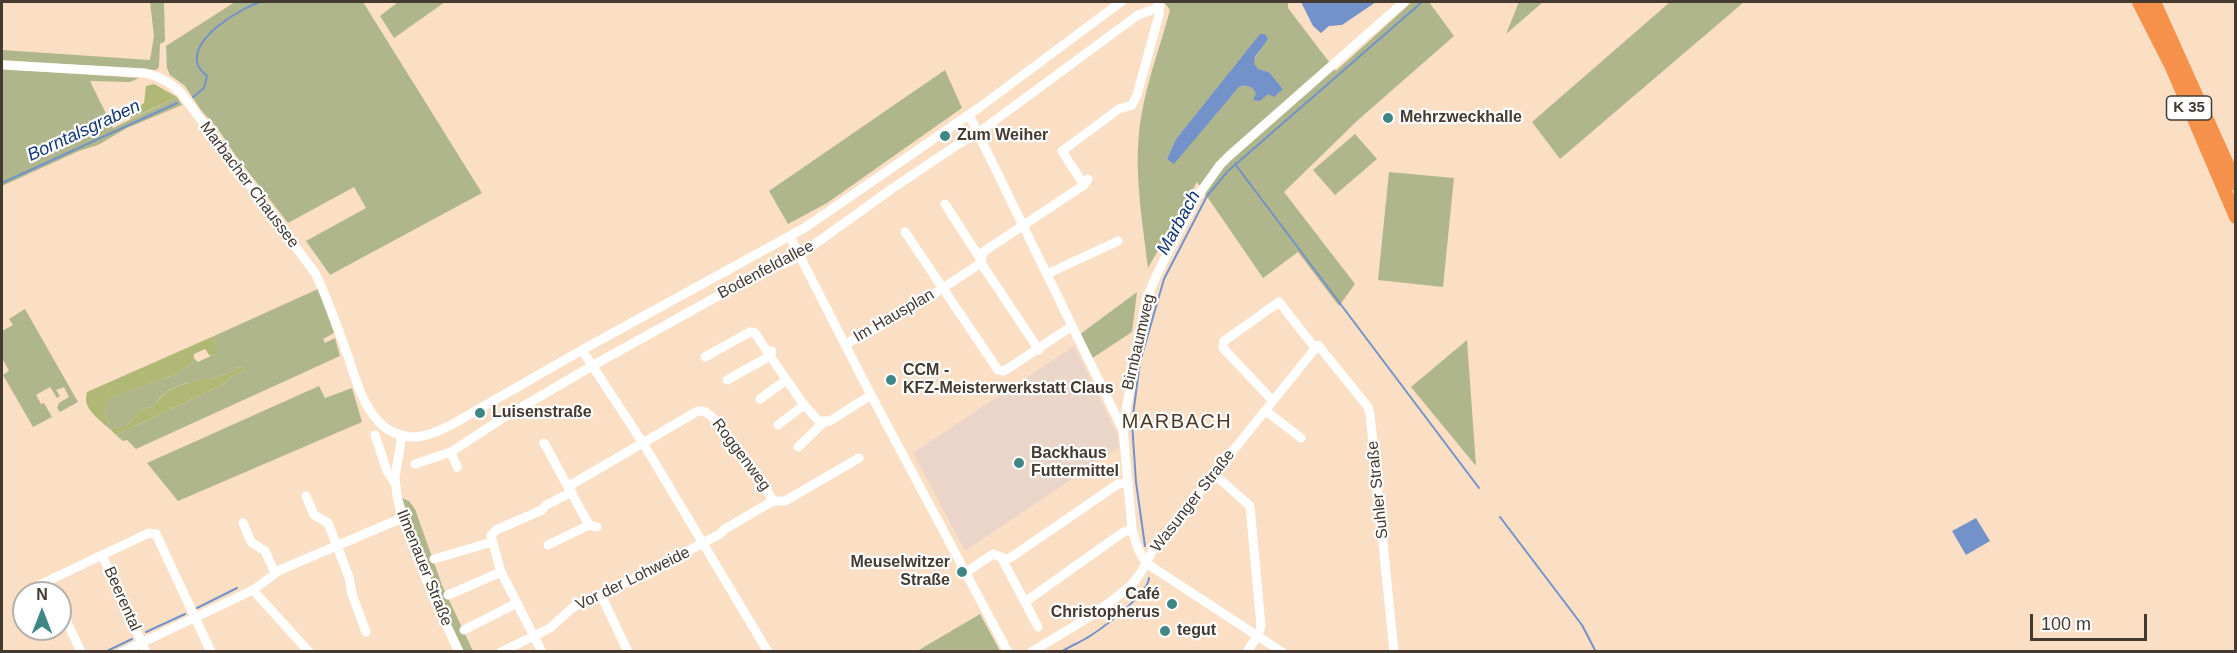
<!DOCTYPE html>
<html>
<head>
<meta charset="utf-8">
<style>
  body { margin:0 }
  #map { position:relative; width:2237px; height:653px; overflow:hidden; background:#fadfc4; font-family:Arial,sans-serif }
  canvas { display:block }
  .frame { position:absolute; inset:0; border:3px solid #443a2f; pointer-events:none }
  .north { position:absolute; left:12px; top:581px; width:60px; height:60px; box-sizing:border-box; background:#fff; border:2px solid #b4b0ac; border-radius:50%; rotate:0deg; font-size:16px; font-weight:700; line-height:24px; text-align:center; color:#443a2f }
  .north::after { content:''; display:block; margin:auto; width:21px; height:27px; background:#3f8787; clip-path:polygon(50% 0,100% 100%,50% 72%,0 100%) }
  .scale { position:absolute; left:2030px; top:614px; width:117px; height:27px; box-sizing:border-box; border:3px solid #443a2f; border-top:0; padding-left:8px; font-size:18px; line-height:21px; white-space:nowrap; color:#443a2f; -webkit-text-stroke:4px #fff; paint-order:stroke }
</style>
</head>
<body>
<div id="map">
<canvas width="2237" height="653"></canvas>
<div class="frame"></div>
<div class="north">N</div>
<div class="scale">100 m</div>
</div>
<script>
const ctx = document.querySelector('canvas').getContext('2d');
ctx.lineJoin = 'round';
function paint(path, color) { ctx.fillStyle = color; ctx.fill(path, 'evenodd'); }
function strokePath(path, color, width, dash) { ctx.strokeStyle = color; ctx.lineWidth = width; ctx.lineCap = dash ? 'butt' : 'round'; ctx.setLineDash(dash || []); ctx.stroke(path); }
function write(font, color, halo, rows, align = 'center') {
  ctx.font = font + ' Arial,sans-serif'; ctx.lineWidth = 4.5; ctx.setLineDash([]); ctx.textBaseline = 'middle'; ctx.strokeStyle = halo; ctx.fillStyle = color; for (const [text, x, y, turn = 0] of rows) {
    ctx.save(); ctx.translate(x, y); ctx.rotate((+turn || 0) * Math.PI / 180); ctx.textAlign = isNaN(turn) ? turn : align; if (halo) ctx.strokeText(text, 0, 0); ctx.fillText(text, 0, 0); ctx.restore();
  }
}
paint(new Path2D(`
  M1074 346 1117 434 1119 447 965 551 913 453Z`), '#ebd5c9');
paint(new Path2D(`
  M150 2H164L165 41 160 44 159 67 156 70 2 60V50L150 60 154 36Z
  M235 2H363L482 193 330 275 306 241 366 208 354 187 288 223 236 156 218 129 201 110 185 86 170 75 167 68 166 46Z
  M398 2H445L394 38 380 16Z
  M1164 2H1288V8L1336 71 1412 2H1429L1454 36 1358 120 1284 192 1355 284 1339 306 1298 252 1263 278 1197 182 1148 268C1142 217 1132 164 1142 112 1148 78 1161 44 1170 10ZM1264 34 1267 39 1255 58 1253 64 1257 69 1269 72 1283 89 1268 94 1257 93 1249 85 1239 87 1174 163 1167 159 1176 139 1260 35Z
  M1519 2H1543L1506 34Z
  M1670 2H1744L1560 159 1532 122Z
  M2 69 139 78 130 82 90 81 113 128 177 97 182 105 127 128 98 145 79 151 2 186Z
  M945 70 962 108 827 203 788 224 769 191Z
  M1355 134 1377 159 1335 195 1313 170Z
  M1389 172 1454 178 1443 287 1378 280Z
  M318 289 334 333 323 339 325 343 335 338 340 356 136 449 127 440 123 441 116 435 224 384 230 377 245 370 243 366C234 369 222 377 213 378 199 380 176 384 165 393 160 396 157 404 152 407 150 408 146 407 143 409 132 416 131 430 113 427L111 430 106 426 109 423C103 414 105 408 109 398L176 374 193 362V357L198 362 217 353 214 336Z
  M1137 292 1132 332 1091 359 1079 335Z
  M25 309 78 402 60 412 57 408 59 403 69 397 64 387 56 390 60 396 57 398 50 387 36 395 41 404 44 403 52 417 33 427 3 375 9 371 2 358V331L13 325 9 319Z
  M1467 340 1476 466 1411 387Z
  M319 386 325 398 352 388 362 422 178 501 147 463Z
  M402 498 409 501 415 509 442 585 473 651H464L436 595Z
  M980 614 1000 651H920L919 650Z`), '#b0b68b');
paint(new Path2D(`
  M154 84 177 97 130 119 132 112 144 103 146 86Z
  M214 336 218 353 210 356 205 349 194 354 193 362 176 374 110 398C105 408 103 414 109 423L106 426C96 416 82 408 87 392Z
  M243 366 245 370 230 377 224 384 116 435 111 430 113 427C131 430 132 416 143 409 146 407 150 408 152 407 157 404 160 397 165 393 176 385 199 379 213 378 222 377 234 369 243 366Z`), '#b0b875');
paint(new Path2D(`
  M1301 2H1376L1342 25 1329 26 1321 33 1313 26Z
  M1260 34H1265L1268 39 1255 57 1254 64 1258 69 1269 72 1283 89 1274 97 1268 94 1260 101 1253 100 1256 93C1252 86 1247 84 1239 87L1174 164 1167 159 1176 139Z
  M1976 518 1990 541 1966 555 1952 531Z`), '#7392c9');
strokePath(new Path2D(`
  M193 97 204 88 207 76C204 73 199 69 198 65 189 38 240 9 260 2
  M1235 164 1479 488
  M2 183 177 103
  M1500 517 1582 625 1596 652
  M1145 546 1136 482 1132 423 1140 362 1164 279 1207 196 1228 171 1422 2
  M197 608 237 588
  M146 632 185 614
  M105 652 132 639
  M1061 652C1070 646 1081 642 1090 636 1104 627 1148 594 1149 578`), '#7392c9', 2);
strokePath(new Path2D(`
  M2 65 145 73C160 77 170 82 181 93L315 273C329 301 338 330 349 359 356 381 363 405 379 422 387 431 399 436 412 437 426 437 439 431 451 425L582 350 806 227 980 107 1121 2
  M969 115 1122 428
  M1084 185 1062 151 1119 109 1132 105 1137 95 1159 15 1158 2
  M945 204 981 260
  M905 232 998 370 1004 371 1009 368 1072 326
  M790 237 871 395 1008 652
  M981 263 1039 350
  M1047 274 1118 241
  M845 344 879 327 898 314 908 311 981 263 983 252 1084 185 1088 179
  M582 350 643 443 768 652
  M772 351 770 356 804 405 819 421H830L871 395
  M705 357 750 332 755 333 770 356 727 380
  M760 399 786 380
  M1273 401 1223 348 1224 341 1279 302 1315 348
  M1266 411 1301 438
  M778 425 804 405
  M375 435 387 471 395 483
  M402 435 395 477 397 496 402 518 432 594 459 652
  M544 443 589 525 597 527
  M798 447 824 422
  M451 452 457 467
  M415 464 451 452 503 418 592 366 754 276 794 259 893 188 960 143 975 135 1138 15 1160 7
  M1214 474 1250 506 1261 626 1258 635 1247 652
  M569 486 696 412C700 411 701 410 705 412 717 416 744 460 753 472L758 475 773 501
  M306 496 314 515 328 523 349 577 352 594 366 632
  M243 523 251 542 265 551 275 573
  M548 545 589 525
  M102 555 149 533 156 534 211 652
  M1001 557 1006 559 1010 558 1118 484 1126 483
  M434 559 492 542
  M965 573 993 554 1001 557 1038 627
  M48 581 102 555 146 652
  M253 590 309 652
  M27 591 48 581 53 593
  M448 595 501 572
  M601 595 628 652
  M1025 602 1122 533 1132 529
  M60 607 81 652
  M464 630 517 603
  M122 652 253 590 280 570 402 518
  M501 652 550 628 571 609 583 601 591 600 638 576H644L661 567 665 563 720 534 725 529 773 501H785L859 458
  M542 652 501 572 491 536 496 530 542 510 546 505 572 492
  M1031 652C1065 632 1102 611 1131 585 1141 575 1147 562 1153 550L1318 345 1368 407 1370 414 1394 652
  M1282 652 1146 563 1138 549 1132 529 1123 428 1136 351 1146 300 1158 272 1197 197 1220 165 1229 156 1404 2`), '#fff', 9);
strokePath(new Path2D(`
  M2139 2 2172 67 2236 217
  M2154 2 2236 184`), '#f5914a', 14);
for (const [x, y, r, color] of [
  [1388,118,6,"#3f8787"],
  [945,136,6,"#3f8787"],
  [891,380,6,"#3f8787"],
  [480,413,6,"#3f8787"],
  [1019,463,6,"#3f8787"],
  [962,572,6,"#3f8787"],
  [1172,604,6,"#3f8787"],
  [1165,631,6,"#3f8787"]
]) { const dot = new Path2D(); dot.arc(x, y, r, 0, 2 * Math.PI); ctx.fillStyle = color; ctx.fill(dot); strokePath(dot, '#fff', 2); }
for (const [x, y, w] of [
  [2189,108,45]
]) { const box = new Path2D(); box.roundRect(x - w / 2, y - 12, w, 24, 4.5); ctx.fillStyle = '#fff'; ctx.fill(box); strokePath(box, '#443a2f', 1.5); }
write('bold 15px', '#443a2f', null, [
  ["K 35",2189,108]
]);
write('bold 16px', '#443a2f', '#fff', [
  ["Mehrzweckhalle",1400,118],
  ["Zum Weiher",957,136],
  ["CCM -",903,371],
  ["KFZ-Meisterwerkstatt Claus",903,389],
  ["Luisenstraße",492,413],
  ["Backhaus",1031,454],
  ["Futtermittel",1031,472],
  ["Meuselwitzer",950,563,"right"],
  ["Straße",950,581,"right"],
  ["Café",1160,595,"right"],
  ["Christopherus",1160,613,"right"],
  ["tegut",1177,631]
], 'left');
write('16px', '#443a2f', '#fff', [
  ["Marbacher Chaussee",249,185,53],
  ["Bodenfeldallee",766,270,-28],
  ["Im Hausplan",894,316,-30],
  ["Birnbaumweg",1139,342,-77],
  ["Roggenweg",741,455,53],
  ["Suhler Straße",1378,490,-96],
  ["Wasunger Straße",1193,501,-52],
  ["Ilmenauer Straße",424,568,68],
  ["Vor der Lohweide",633,579,-26],
  ["Beerental",122,599,66]
]);
write('italic 18px', '#153779', '#fff', [
  ["Borntalsgraben",84,131,-25],
  ["Marbach",1179,223,-61]
]);
ctx.letterSpacing = '1.5px';
write('20px', '#4e3923', '#fff', [
  ["MARBACH",1177,422]
]);
ctx.letterSpacing = '0px';
</script>
</body>
</html>
